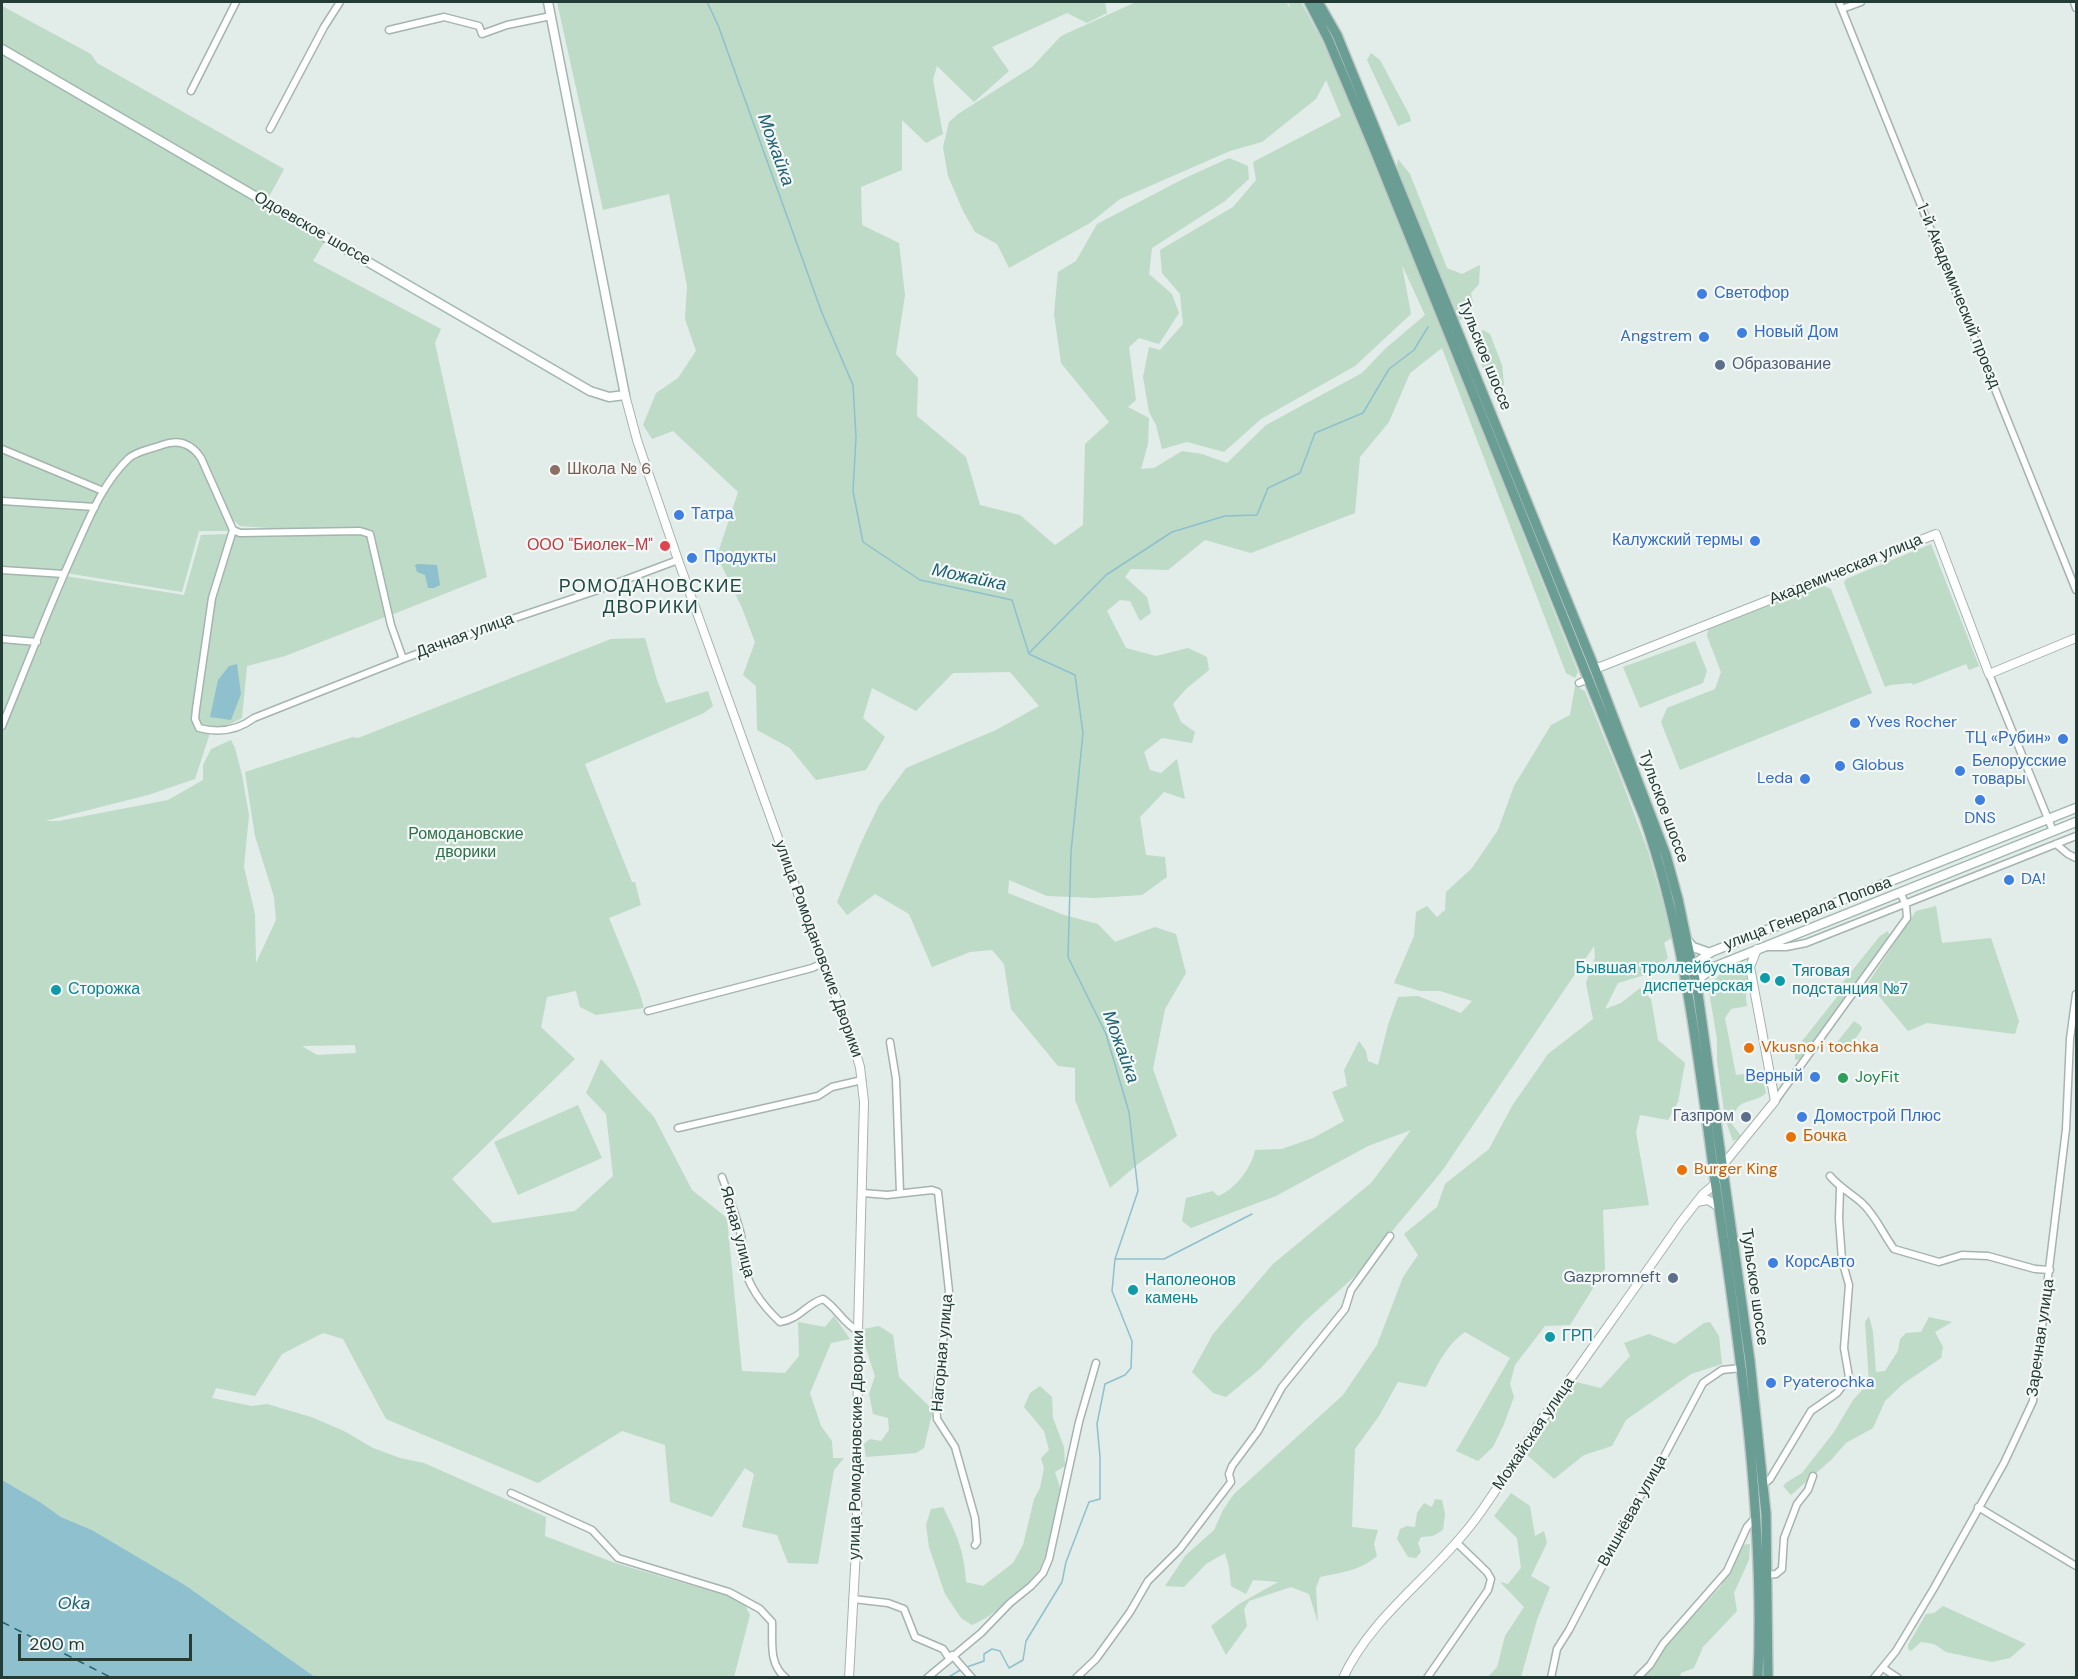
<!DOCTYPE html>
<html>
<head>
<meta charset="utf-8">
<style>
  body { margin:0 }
  #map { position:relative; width:2078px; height:1679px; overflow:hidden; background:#e2ece8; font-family:"DM Sans",sans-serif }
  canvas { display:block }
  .frame { position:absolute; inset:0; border:3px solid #233c36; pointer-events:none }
  .scale { position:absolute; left:18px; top:1634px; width:174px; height:27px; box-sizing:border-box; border:3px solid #233c36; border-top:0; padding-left:8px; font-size:18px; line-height:21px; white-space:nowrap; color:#233c36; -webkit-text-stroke:4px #f3f8f6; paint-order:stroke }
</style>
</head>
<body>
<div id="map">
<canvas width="2078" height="1679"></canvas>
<div class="frame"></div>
<div class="scale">200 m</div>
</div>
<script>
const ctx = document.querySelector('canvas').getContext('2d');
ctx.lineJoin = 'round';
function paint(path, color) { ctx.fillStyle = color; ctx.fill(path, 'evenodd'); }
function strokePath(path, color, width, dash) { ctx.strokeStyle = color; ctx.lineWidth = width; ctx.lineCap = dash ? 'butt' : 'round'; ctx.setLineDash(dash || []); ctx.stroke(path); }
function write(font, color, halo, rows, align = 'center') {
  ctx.font = font + ' "DM Sans",sans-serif'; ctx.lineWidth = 4.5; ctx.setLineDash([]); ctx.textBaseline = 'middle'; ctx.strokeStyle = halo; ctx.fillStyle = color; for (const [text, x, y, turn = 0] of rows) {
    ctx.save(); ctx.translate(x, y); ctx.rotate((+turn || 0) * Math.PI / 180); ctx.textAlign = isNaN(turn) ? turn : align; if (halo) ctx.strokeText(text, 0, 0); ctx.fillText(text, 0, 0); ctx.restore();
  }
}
paint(new Path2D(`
  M557 2H1105L1107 13 1087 23 1067 13 992 47 1009 71 974 102 937 66 933 80 943 134 926 143 902 120V170L861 187 862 225 899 243 905 295 896 354 918 378 917 416 966 457 980 505 1020 515 1055 545 1083 525 1085 444 1109 422 1061 363 1054 314 1058 272 1076 261 1097 224 1183 179 1229 158 1248 166 1249 179 1225 201 1152 248 1149 274 1172 294 1179 313 1159 344 1139 338 1129 347 1136 400 1128 407 1149 418 1148 444 1141 469 1154 468 1182 451 1202 454 1227 463 1266 425 1362 373 1386 348 1425 315 1402 265 1411 314 1355 366 1261 419 1224 452 1187 442 1162 449 1156 425 1149 412 1143 377 1149 347 1160 350 1183 324 1180 294 1162 273 1160 250 1233 207 1256 180 1253 162 1341 116 1326 80 1316 99 1262 142 1230 151 1120 199 1090 223 1009 268 997 244 975 232 963 211 948 176 943 147 949 122 958 114 1032 67 1061 36 1136 2H1286L1291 9 1288 2H1301L1329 53 1369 147 1578 672 1575 678 1566 673 1442 348 1410 373 1389 422 1360 457 1355 513 1251 553 1205 540 1168 570 1131 569 1125 577 1147 597 1151 613 1140 621 1130 601 1120 600 1107 611 1126 648 1156 656 1188 648 1207 657 1209 670 1186 689 1173 704 1181 722 1195 732 1192 743 1162 738 1144 752 1150 770 1161 773 1177 759 1185 799 1164 792 1140 817 1146 855 1165 857 1167 877 1142 895 1095 898 1047 896 1009 880 1008 893 1064 915 1098 924 1115 942 1155 927 1176 934 1186 973 1165 1009 1153 1069 1177 1136 1138 1164 1110 1188 1075 1100V1068L1058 1066 1011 1009 1004 964 992 950 970 952 932 967 909 914 875 894 847 915 837 902 860 845 879 805 906 768 996 730 1039 706 1010 672 953 673 916 711 872 688 863 718 885 737 866 770 816 780 790 748 757 730 756 686 743 675 755 642 742 608 717 556 738 492 673 431 652 439 643 425 656 393 678 378 696 351 685 319 687 286 669 194 603 210Z
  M2 6 91 54 97 63 284 169 264 206 325 241 313 261 441 329 435 343 487 577 391 615 372 530 360 528 282 529 240 526 233 520 196 448 184 440H168L126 456 103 489 2 446Z
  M1371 53 1380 60 1410 116 1411 121 1398 126 1367 60Z
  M1398 159 1410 174 1447 268 1462 274 1480 265 1479 284 1471 293 1474 307 1463 319 1457 320 1396 171Z
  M1483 330 1490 334 1502 365 1504 385 1495 392 1490 388 1472 338Z
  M179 443 198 455 230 531H199L182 592 66 573C80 541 105 475 135 457 147 449 165 446 179 443Z
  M2 450 100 492 2 722Z
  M231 534H365L370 540 385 617 285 656 247 666 242 718 220 729 208 727 209 736 195 779 148 795 45 821H59L168 800 203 780V765L211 749 231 740 235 748 242 775 249 815 244 867 255 914 256 963 276 920 274 897 255 836 245 772 353 737 358 738 611 639 645 638 657 680 666 703 708 691 713 706 704 713 585 764 632 882H635L641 905 609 918 639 991 644 1008 596 1015 580 1007 576 991 547 997 541 1027 575 1059 452 1179 493 1223 575 1211 613 1176 606 1114 586 1093 601 1059 654 1117 692 1190 727 1218 742 1371 785 1373 799 1356 798 1322 825 1327 834 1316 850 1339 831 1343 810 1393 821 1426 832 1441 833 1458H844L834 1470 818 1564 788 1563 777 1535 742 1527 754 1474 745 1468 712 1517 670 1502 665 1445 622 1431 538 1483 386 1419 343 1339 323 1333 282 1354 255 1396 216 1388 212 1398 252 1406 267 1404 311 1417 344 1431 373 1448 400 1458 424 1463 546 1517 545 1536 615 1563 728 1596 745 1605 750 1615 734 1677H315L185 1585 92 1530 61 1517 40 1502 2 1480V730L65 576 184 595 201 535ZM355 1045 356 1053 317 1055 302 1046Z
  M1931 544 1979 666 1969 670 1966 664 1913 685 1912 683 1890 685 1885 687 1844 583 1846 579Z
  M1820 584 1831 589 1872 693 1680 770 1661 722 1667 708 1715 689 1721 672 1707 636 1708 629Z
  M1695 641 1707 671 1703 683 1640 708 1623 667Z
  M1575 686 1585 691 1620 776 1648 851 1673 937 1664 943 1668 958 1651 973 1618 983 1605 1009 1621 1003 1640 988 1651 999 1658 1040 1685 1063 1678 1102 1668 1120 1640 1115 1636 1132 1649 1205 1603 1210 1605 1269 1570 1325 1545 1326 1515 1365 1510 1384 1514 1397 1504 1424 1493 1447 1478 1461 1456 1451 1510 1358 1465 1332C1447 1344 1436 1367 1426 1387L1398 1382 1379 1416 1355 1449 1352 1527 1378 1530 1374 1544 1377 1556C1359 1571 1343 1572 1320 1577L1316 1588 1318 1623 1309 1594 1291 1587 1249 1601 1244 1609 1247 1626 1226 1655 1211 1626 1239 1604 1278 1582 1253 1580 1246 1594 1231 1586 1229 1567 1225 1553 1206 1564 1184 1587 1165 1586 1185 1556 1214 1530 1223 1510 1234 1494 1343 1395 1377 1345 1403 1277 1418 1255 1404 1234 1437 1207 1445 1184 1489 1149 1512 1106 1548 1054 1593 1019 1586 983 1595 957 1594 946 1442 1171 1354 1277 1304 1322 1260 1369 1226 1397 1213 1393 1192 1372 1213 1334 1273 1264 1371 1183 1411 1130 1368 1146 1276 1196 1191 1228 1182 1221 1186 1198 1213 1191 1218 1196C1235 1190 1252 1167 1255 1150L1282 1149 1313 1138 1344 1121 1332 1092 1347 1086 1344 1070 1359 1041 1366 1051 1368 1061 1378 1065 1388 1025 1398 997 1418 996 1461 1013 1472 1001 1440 991H1420L1394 983 1414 936 1416 912 1427 906 1437 917 1445 910 1446 892 1472 868 1498 830 1514 786 1551 725 1570 715Z
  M1936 906 1942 943 1991 938 2019 1021 2015 1034 1927 1023 1908 1031 1868 983 1916 911Z
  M1888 931 1890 937 1801 1059 1795 1060V1050L1840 993 1839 987 1880 936Z
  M1746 969C1749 982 1744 993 1747 1006L1731 1009 1725 1018 1736 1075 1762 1072 1766 1093C1751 1106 1736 1095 1732 1124L1742 1137 1733 1141 1725 1119 1717 1061V1039L1709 992 1713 982 1721 973Z
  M1854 1021 1861 1026 1862 1029 1848 1049 1843 1051 1839 1049 1838 1041Z
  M578 1105 602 1158 518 1195 494 1142Z
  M1869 1316 1873 1332 1876 1372 1885 1371 1898 1351 1900 1339 1906 1333 1921 1332 1929 1317 1952 1322 1935 1332 1943 1347 1941 1358 1903 1384 1885 1401 1873 1428 1846 1443 1831 1460 1791 1495 1783 1486 1787 1482 1802 1473 1834 1432 1853 1400 1869 1383 1865 1322Z
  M1710 1322 1719 1336 1722 1364 1691 1374 1626 1420 1612 1446 1584 1455 1554 1479 1526 1454 1572 1381 1601 1388 1630 1356 1624 1343 1649 1334 1675 1344 1704 1323Z
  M879 1326 893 1335 899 1377 933 1410 924 1448 916 1453 866 1457 864 1444 870 1439 881 1441 889 1430 888 1418 873 1414 869 1394 875 1376 864 1342 863 1329Z
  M1040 1386 1052 1397 1053 1418 1064 1447 1065 1466 1055 1472C1057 1479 1061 1487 1060 1494 1058 1509 1047 1558 1039 1570 1026 1588 993 1617 972 1625L961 1618 945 1594 929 1547 926 1525 931 1509 943 1507C957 1535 964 1550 966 1582L983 1586 1013 1563 1023 1545 1034 1499 1040 1488 1044 1468 1041 1458 1049 1450 1044 1431 1024 1407 1030 1393Z
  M1511 1493 1530 1506 1535 1536 1544 1531 1547 1543 1531 1576 1550 1587 1537 1620 1521 1677H1488L1497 1667 1505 1636 1524 1607 1500 1582 1508 1584 1521 1568 1517 1538 1494 1516Z
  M1435 1499 1442 1500 1445 1514 1443 1530 1433 1536 1421 1537 1418 1543 1421 1552 1416 1558 1408 1557 1397 1539 1400 1529 1407 1526 1415 1527 1417 1513 1424 1503 1432 1507Z
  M1750 1544 1749 1560 1734 1593 1737 1611 1703 1647 1694 1668 1681 1673 1680 1677 1642 1678 1652 1668 1666 1645 1721 1586 1741 1545Z
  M1943 1606 2026 1644 2010 1658 1992 1662 1946 1652 1934 1644 1921 1642 1911 1651 1908 1649V1645L1926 1614 1934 1613Z`), '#bddbc7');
paint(new Path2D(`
  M418 564 437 565 440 585 434 588H428L425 575 417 572 415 565Z
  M237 664 241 694 231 720 210 717 218 680 229 666Z
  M2 1480 40 1502 61 1517 92 1530 185 1585 315 1677H2Z`), '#8ec0cd');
strokePath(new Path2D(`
  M707 2 718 25 822 313 853 385 856 437 853 491 863 542 920 580 1012 600 1029 654 1075 675 1083 733 1071 852 1068 957 1106 1034 1129 1112 1138 1191 1115 1259
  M1029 653 1106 575 1172 532 1225 516 1257 515 1268 488 1300 473 1315 433 1363 413 1389 369 1414 350 1428 327
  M967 1667 984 1661V1654L992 1649 1000 1651 1009 1668 1023 1660 1026 1641 1062 1582 1066 1562 1089 1502 1100 1499V1457L1097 1424 1105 1384 1125 1375 1131 1368 1132 1341 1112 1291 1115 1259H1164L1252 1214
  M947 1678 962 1669`), '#8ec0cd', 1.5);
strokePath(new Path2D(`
  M2 1622 112 1678`), '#216174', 1.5, [8, 6]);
const minor = new Path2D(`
  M1839 2 2076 590
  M2074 2 2076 8
  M1842 9 1861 2
  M389 30 444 17 479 26 482 34 507 25 551 16
  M191 91 236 2
  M270 129 324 27 340 2
  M2 449 103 491
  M2 501 95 507
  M233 530 212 598 196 709 195 719 199 728C219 733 237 731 254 718L403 659 512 619 598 590 678 560
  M2 570 64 574
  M2 639 37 642
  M1989 674 2053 831
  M1579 683 1588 679
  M2 726C27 665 50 604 77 545 91 514 104 482 128 459 136 451 152 449 162 445 178 439 191 443 201 458L233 530 240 533 360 531 370 534 391 625 403 659
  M2056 844 2068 854 2076 858
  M1766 947H1786L1806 943 2076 836
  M648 1011 812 968 823 963
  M890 1042 896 1079 900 1193
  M1775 1101 1907 918 1906 905 1900 892
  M678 1128 818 1096 832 1087 862 1080
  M1830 1176C1840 1188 1851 1193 1862 1203 1876 1216 1883 1234 1894 1249L1939 1262 1962 1255 1988 1256 2035 1269 2050 1270
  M722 1177C729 1196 736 1215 741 1235 743 1244 741 1254 743 1263 748 1286 763 1306 780 1322 800 1319 806 1304 823 1299 837 1308 843 1323 858 1331
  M863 1193 887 1195 932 1190 938 1192 949 1291 936 1399 937 1419 955 1447 975 1518 977 1542 975 1545
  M1763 1485 1770 1479 1811 1411 1837 1393 1849 1377 1844 1348 1849 1285 1842 1260 1839 1219 1840 1188
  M511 1493 592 1530 618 1558 729 1592 760 1609 772 1622C773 1641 768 1664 786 1678
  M1978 1507 2076 1566
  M1767 1575 1776 1574 1782 1569 1784 1538 1797 1504 1808 1490 1813 1476
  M853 1599 888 1603 904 1609 915 1637 943 1649 949 1658
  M952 1655 972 1678
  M1883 1668 1898 1678
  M927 1678 981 1633 1010 1603 1031 1586 1043 1573 1049 1559 1079 1422 1096 1363
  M1076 1678 1096 1659 1130 1612 1148 1581 1180 1549 1231 1482 1229 1474 1232 1466 1258 1431 1282 1387 1345 1309 1351 1290 1390 1236
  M1427 1678 1488 1590 1491 1579 1487 1572 1457 1543
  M1551 1678 1557 1649 1569 1630 1630 1513 1659 1466 1703 1383 1722 1370 1741 1368
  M1637 1678 1650 1665 1663 1644 1727 1571 1747 1527 1755 1518
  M1874 1678 1896 1651 1934 1588 2004 1463 2033 1401 2066 1129 2070 1039 2076 994`);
const tertiary = new Path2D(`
  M625 395 637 440 678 560 823 963 851 1037 860 1067 864 1102 858 1331 857 1532 849 1678
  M1595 669 1936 534 1989 674 2076 638
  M1722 1166 1775 1101 1750 967 1757 949
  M1697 1202 1708 1200 1719 1207
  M1343 1678C1371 1617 1431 1577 1471 1525 1494 1496 1511 1464 1532 1434 1581 1363 1632 1293 1681 1222L1703 1194 1716 1183`);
const secondary = new Path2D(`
  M2 49 590 391 609 397 625 395 548 2
  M1687 940 1693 947 1710 953
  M1692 966 1711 952 2076 808
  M1693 966 1714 967 2076 822
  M1698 989 1701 977 1714 967`);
const primary = new Path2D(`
  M1309 2 1328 39 1373 146 1644 817C1685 934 1698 1059 1715 1181 1739 1345 1765 1511 1758 1678
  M1318 2 1337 35 1381 143 1595 669 1666 855 1678 899 1698 994 1750 1361 1766 1514 1768 1678`);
strokePath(minor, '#a5b4af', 9);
strokePath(tertiary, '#a5b4af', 10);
strokePath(secondary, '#a1b7b0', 11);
strokePath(primary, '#c1c8c7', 12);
strokePath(minor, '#fff', 6);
strokePath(tertiary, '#fff', 8);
strokePath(secondary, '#fff', 8);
strokePath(primary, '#6a9e94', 9);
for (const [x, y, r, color] of [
  [1702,294,6,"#3f7fe0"],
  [1742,333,6,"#3f7fe0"],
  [1704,337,6,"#3f7fe0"],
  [1720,365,6,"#5c6f8a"],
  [555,470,6,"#8d6e63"],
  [679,515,6,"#3f7fe0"],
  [1755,541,6,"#3f7fe0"],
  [665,546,6,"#e0444e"],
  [692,558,6,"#3f7fe0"],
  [1855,723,6,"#3f7fe0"],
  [2063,739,6,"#3f7fe0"],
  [1840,766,6,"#3f7fe0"],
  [1960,771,6,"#3f7fe0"],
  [1805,779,6,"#3f7fe0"],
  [1980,800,6,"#3f7fe0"],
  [2009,880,6,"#3f7fe0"],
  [1765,978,6,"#0f9aa8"],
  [1780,981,6,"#0f9aa8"],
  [56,990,6,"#0f9aa8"],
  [1749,1048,6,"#e8710a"],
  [1815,1077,6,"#3f7fe0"],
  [1843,1078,6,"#2e9e5b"],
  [1746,1117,6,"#5c6f8a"],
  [1802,1117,6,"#3f7fe0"],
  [1791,1137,6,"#e8710a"],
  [1682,1170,6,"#e8710a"],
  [1773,1263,6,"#3f7fe0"],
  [1673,1278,6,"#5c6f8a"],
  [1133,1290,6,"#0f9aa8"],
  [1550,1337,6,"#0f9aa8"],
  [1771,1383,6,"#3f7fe0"]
]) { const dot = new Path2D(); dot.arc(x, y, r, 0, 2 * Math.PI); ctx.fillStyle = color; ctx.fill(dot); strokePath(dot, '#f3f8f6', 2); }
write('16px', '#233c36', '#f3f8f6', [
  ["Одоевское шоссе",312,229,30],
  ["1-й Академический проезд",1958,296,68],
  ["Тульское шоссе",1484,355,68],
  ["Академическая улица",1846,570,-22],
  ["Дачная улица",465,636,-20],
  ["Тульское шоссе",1663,807,70],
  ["улица Генерала Попова",1808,914,-21],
  ["улица Ромодановские Дворики",818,949,70],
  ["Ясная улица",737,1232,75],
  ["Тульское шоссе",1754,1287,82],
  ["Заречная улица",2041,1338,-82],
  ["Нагорная улица",943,1353,-85],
  ["Можайская улица",1534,1434,-56],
  ["улица Ромодановские Дворики",857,1445,-89],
  ["Вишнёвая улица",1633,1511,-61]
]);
write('16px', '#366cbe', '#f3f8f6', [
  ["Светофор",1714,294],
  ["Новый Дом",1754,333],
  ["Angstrem",1692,337,"right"],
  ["Татра",691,515],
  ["Калужский термы",1743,541,"right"],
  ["Продукты",704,558],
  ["Yves Rocher",1867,723],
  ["ТЦ «Рубин»",2051,739,"right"],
  ["Белорусские",1972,762],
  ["товары",1972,780],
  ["Globus",1852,766],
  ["Leda",1793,779,"right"],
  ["DNS",1980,819,"center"],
  ["DA!",2021,880],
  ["Верный",1803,1077,"right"],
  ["Домострой Плюс",1814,1117],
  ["КорсАвто",1785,1263],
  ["Pyaterochka",1783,1383]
], 'left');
write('16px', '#4e5e75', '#f3f8f6', [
  ["Образование",1732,365,"left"],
  ["Газпром",1734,1117],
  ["Gazpromneft",1661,1278]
], 'right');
write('16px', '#785e54', '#f3f8f6', [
  ["Школа № 6",567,470]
], 'left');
write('16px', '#be3a42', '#f3f8f6', [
  ["ООО \"Биолек-М\"",653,546]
], 'right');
write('16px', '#30704c', '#f3f8f6', [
  ["Ромодановские",466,835],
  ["дворики",466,853]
]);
write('16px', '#0d838f', '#f3f8f6', [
  ["Бывшая троллейбусная",1753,969,"right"],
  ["диспетчерская",1753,987,"right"],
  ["Тяговая",1792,972],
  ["подстанция №7",1792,990],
  ["Сторожка",68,990],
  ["Наполеонов",1145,1281],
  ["камень",1145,1299],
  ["ГРП",1562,1337]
], 'left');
write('16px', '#c56008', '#f3f8f6', [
  ["Vkusno i tochka",1761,1048],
  ["Бочка",1803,1137],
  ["Burger King",1694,1170]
], 'left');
write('16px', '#27864d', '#f3f8f6', [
  ["JoyFit",1855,1078]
], 'left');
write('italic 18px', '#216174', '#f3f8f6', [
  ["Можайка",775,150,70],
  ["Можайка",969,578,12],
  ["Можайка",1120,1047,70],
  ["Oka",74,1604]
]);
ctx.letterSpacing = '1.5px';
write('18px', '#214c44', '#f3f8f6', [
  ["РОМОДАНОВСКИЕ",651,587],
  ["ДВОРИКИ",651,608]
]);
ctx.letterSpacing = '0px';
</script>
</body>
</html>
